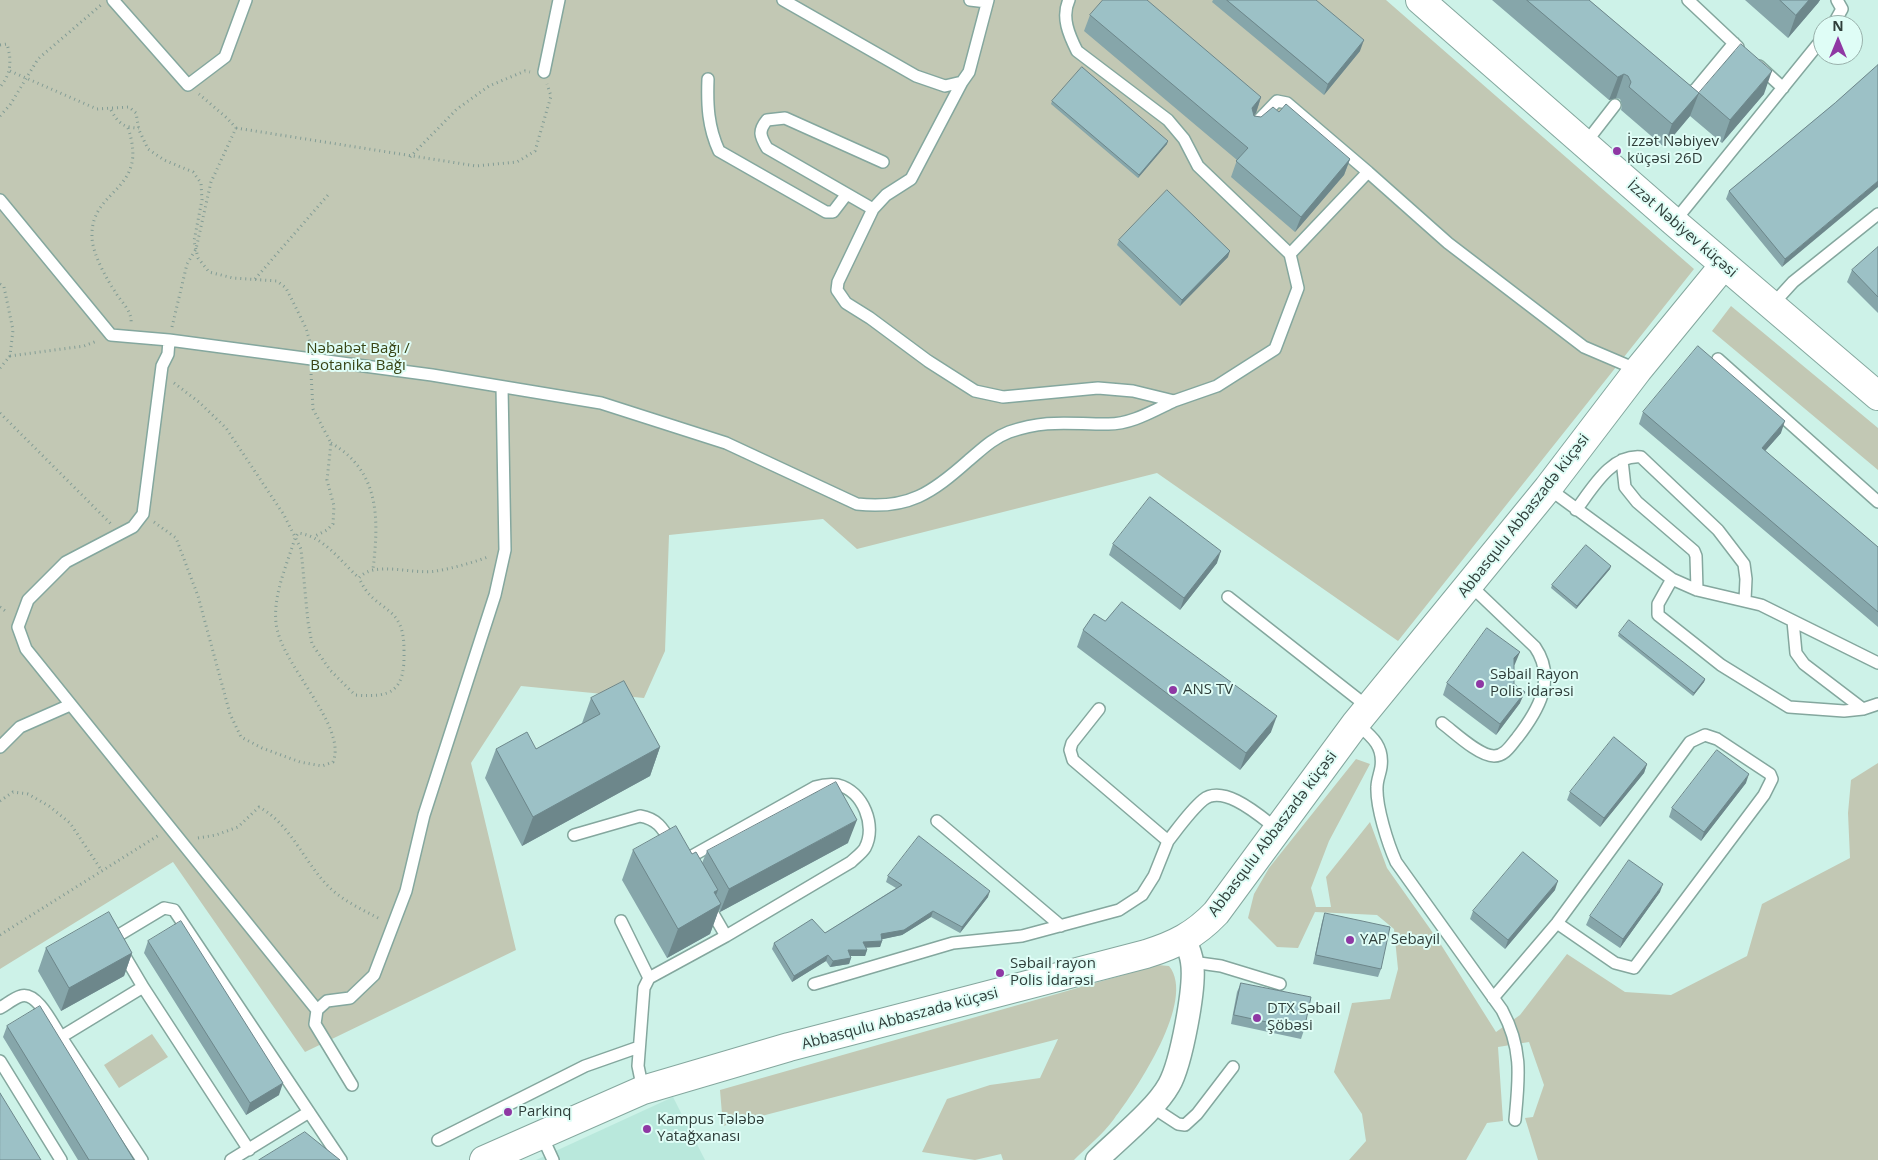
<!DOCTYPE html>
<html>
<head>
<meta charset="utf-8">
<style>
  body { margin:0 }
  #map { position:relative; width:1878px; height:1160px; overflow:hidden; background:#cdf2e8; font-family:"Open Sans",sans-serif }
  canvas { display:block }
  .north { position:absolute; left:1813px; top:15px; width:50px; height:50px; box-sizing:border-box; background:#dffdf6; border:1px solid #99b1ab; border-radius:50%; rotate:0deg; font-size:14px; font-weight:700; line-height:20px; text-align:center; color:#2f3e3a }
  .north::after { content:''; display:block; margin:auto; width:18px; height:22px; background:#8f38a4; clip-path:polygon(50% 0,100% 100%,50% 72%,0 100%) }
</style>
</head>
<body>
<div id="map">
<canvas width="1878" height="1160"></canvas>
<div class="north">N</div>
</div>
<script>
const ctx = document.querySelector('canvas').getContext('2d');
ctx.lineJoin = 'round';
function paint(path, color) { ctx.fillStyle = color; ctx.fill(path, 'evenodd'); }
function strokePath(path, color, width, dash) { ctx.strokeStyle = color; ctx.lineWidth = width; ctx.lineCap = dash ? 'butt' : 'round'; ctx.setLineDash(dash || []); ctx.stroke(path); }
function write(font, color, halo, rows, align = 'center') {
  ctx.font = font + ' "Open Sans",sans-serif'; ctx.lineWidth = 4; ctx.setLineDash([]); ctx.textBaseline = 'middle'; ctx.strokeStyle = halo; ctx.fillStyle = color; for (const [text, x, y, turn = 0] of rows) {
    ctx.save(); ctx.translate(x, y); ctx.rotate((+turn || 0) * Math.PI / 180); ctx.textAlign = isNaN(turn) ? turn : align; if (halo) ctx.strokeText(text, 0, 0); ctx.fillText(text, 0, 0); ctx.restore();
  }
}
paint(new Path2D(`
  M673 1097 705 1160H536Z`), '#b9e8dc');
paint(new Path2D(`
  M0 0H1386L1694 269 1398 641 1157 473 857 549 823 519 669 535 665 651 644 698 521 686 471 763 516 950 305 1052 173 862 0 969Z
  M1731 306 1878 428V470L1712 331Z
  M1356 759 1370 764 1329 841 1311 888 1316 907H1331L1326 877 1370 822 1387 868 1438 940 1496 1032 1520 1015 1567 954 1625 992 1671 995 1747 956 1762 904 1850 858 1848 813 1851 780 1878 763V1160H1538L1525 1118 1533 1117 1544 1085 1529 1042 1498 1047 1503 1121 1487 1123 1466 1160H1349L1366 1141 1362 1114 1334 1072 1352 1003 1390 999 1398 969 1394 929 1377 915 1315 912 1298 948 1277 947 1248 918 1254 894 1269 868Z
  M1158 965 1169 966C1197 1000 1136 1090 1114 1119 1103 1134 1087 1147 1074 1160H1003L1001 1154 975 1160 922 1152 947 1099 990 1085 1040 1078 1058 1039 723 1126 720 1090Z
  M152 1034 168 1057 119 1088 104 1065Z`), '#c2c8b4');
const lane = new Path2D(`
  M113 0 188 85 225 57 246 0
  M783 0 916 76 945 86 962 82 969 72 988 0
  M970 0 987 2
  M1069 0C1061 17 1069 35 1077 51L1168 120 1184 139 1198 166 1290 254
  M1688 0 1738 47
  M1833 25 1842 9 1837 0
  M1759 66 1783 88
  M544 72 559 0
  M708 79C707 105 708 127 719 151L826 212H833L846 195
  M962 82 911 179 886 195 873 209 838 282 837 290 846 303 870 318 928 361 975 391 1003 397 1098 388 1133 391 1174 401 1217 386 1275 349 1298 288 1290 254 1368 172 1448 243 1584 347 1638 370
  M1682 95 1695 90 1734 43
  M1253 126 1277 101 1287 103 1368 172
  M1584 145 1615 105
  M0 200 111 335 169 340 432 375 601 403 726 443 857 504C908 510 932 493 969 460 981 450 993 438 1009 432 1046 419 1069 424 1106 424 1130 425 1153 411 1174 401
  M873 209 767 148C760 136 758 131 767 120L785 118 883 162
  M1674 222 1823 38
  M1772 305 1793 282 1878 214
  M169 340 168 354 162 366 143 514 133 527 66 562 28 600 18 627 26 649 317 1010
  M1718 359 1878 502
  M1622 460 1625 487 1637 502 1694 551 1696 556 1697 590
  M1548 488 1672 579 1697 590 1761 605 1878 663
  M1576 510C1592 489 1611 454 1641 457L1718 530 1744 564 1746 579 1745 600
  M1672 579 1658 604V615L1721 665 1789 707 1844 711 1863 709 1878 704
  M1228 597 1368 707
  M1793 621 1796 653 1804 664 1863 709
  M1099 709 1072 743 1070 750 1073 760 1168 841C1179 827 1190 811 1203 800 1224 783 1261 817 1277 829
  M1356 723C1371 736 1384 745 1381 767 1380 774 1377 780 1377 787 1376 807 1388 844 1396 862L1502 1010C1523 1049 1519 1078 1515 1120
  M1442 723C1454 732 1479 756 1494 756 1505 756 1511 745 1517 738 1538 711 1557 679 1535 647L1470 585
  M0 747 20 727 70 705
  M937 821 1061 926
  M574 835 640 816C658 819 663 829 672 844
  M708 905 726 936
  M621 921 649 978
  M1192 962 1221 966 1280 984
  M814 984 953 943 1022 936 1119 910 1142 895 1154 876 1168 841
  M143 987 117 943 119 935 164 908 174 910 341 1160
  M1493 998 1557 923 1690 742 1705 735 1717 739 1770 774 1772 779 1764 795 1634 968 1615 963 1557 923
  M0 1008C7 1004 14 998 21 996 37 991 53 1025 61 1037
  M0 1061 61 1160
  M352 1085 315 1024 317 1010 327 1001 350 998 374 975 406 891 424 815 495 595 505 550 502 387
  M643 1090 638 1066 644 988 649 978 726 936 851 862C855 858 862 853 865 848 877 826 863 791 838 785 830 784 822 785 815 787L683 861
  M1152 1107 1178 1124 1185 1125 1197 1114 1233 1067
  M541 1134 553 1160
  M438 1140 585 1066 639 1047
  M142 1160 61 1037 143 987 249 1150
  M231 1160 309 1112`);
const street = new Path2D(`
  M1097 1160C1118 1139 1155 1110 1169 1085 1181 1064 1196 986 1192 962 1191 954 1188 947 1185 940`);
const secondary = new Path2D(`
  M1420 0 1674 222 1878 396
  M484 1160 643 1090 789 1047 1146 954C1175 945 1195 935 1216 913L1356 723 1548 488 1638 370 1724 265`);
strokePath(lane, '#84a79e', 14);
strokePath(street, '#84a79e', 25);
strokePath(secondary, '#84a79e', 30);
strokePath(new Path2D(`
  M0 45 7 44C12 61 11 74 0 87
  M111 110C118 123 124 128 139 128
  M0 116 10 105 38 59 101 5
  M128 128C150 192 90 188 92 237 92 253 107 280 116 293 122 303 132 311 131 323
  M236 128 476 166 517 162 535 151 551 96 547 84
  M410 157 457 109 489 86 525 71 530 72
  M255 279 328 195
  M0 284 4 287 13 330 10 356 84 346 97 341
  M172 327 187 264 196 249 211 182 236 128 227 118 199 94
  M0 368 10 356
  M174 383 199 402 226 428 284 515 301 549 308 622 312 644 330 670 355 695C392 698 405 691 404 651 404 639 403 628 396 618 389 609 377 603 370 595 365 590 362 584 359 578 374 560 413 575 436 571 454 568 471 563 488 557
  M0 413 111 524
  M331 443C380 471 379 519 373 569
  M154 522 176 538 198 596 230 714 241 737 262 748 300 762 322 766 333 762C348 726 280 664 276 623 273 594 287 565 295 538L298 533C324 536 341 562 359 578
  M0 607 8 613
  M0 801 13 792 28 794 49 806 70 823 102 871
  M198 838 216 835 238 827 259 807C291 824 305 864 330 888 345 902 363 910 380 919
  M0 935 159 835`), '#829c95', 3, [1, 4]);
strokePath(lane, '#fff', 11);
strokePath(street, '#fff', 22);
strokePath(secondary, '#fff', 28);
strokePath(new Path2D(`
  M10 71 97 109 129 107 136 113 139 130 148 149 164 160 193 172 201 183 202 200 194 241 198 258 209 272 233 278 277 281 286 288 306 328 313 353 311 373 313 409 331 443 327 480 334 506 333 524 327 530 313 537`), '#829c95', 3, [1, 4]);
paint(new Path2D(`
  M1213 0H1316L1360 51 1324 95 1212 2Z
  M1492 0H1589L1699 93 1764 94 1722 143 1690 116 1664 147 1621 110 1622 105 1620 99 1616 98 1609 100Z
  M1745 0H1820L1818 3 1788 38Z
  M1090 15 1261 97 1256 113 1254 115V116L1261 117 1279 112 1350 159 1344 175 1295 232 1231 177 1237 160 1084 31Z
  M1878 65 1782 267 1726 199 1729 191 1835 103Z
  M1052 101 1167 144 1138 178 1051 104Z
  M1119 240 1228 257 1180 306 1117 245Z
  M1878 247V313L1847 282 1852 270Z
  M1643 412 1781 433 1765 451 1878 547V627L1639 424Z
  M1113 544 1217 563 1180 610 1109 555Z
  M1610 569 1576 609 1551 588 1552 585Z
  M1083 630 1271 732 1240 770 1077 647Z
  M1619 633 1705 679 1704 682 1693 696 1618 636Z
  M1515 664 1514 665V684L1520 703 1496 735 1443 695 1447 683Z
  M591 698 660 747 650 776 522 846 485 778 496 749H536L582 723Z
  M1647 764 1644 773 1600 827 1567 800 1570 792Z
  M1746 783 1701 841 1669 817 1672 808Z
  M848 843 720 912 719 909 710 934 667 958 622 880 633 850 692 854 702 863 707 851Z
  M888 876 988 897 960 933 931 917 902 935 882 939V941L880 947H866L867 950 865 956H850L851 958 849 964 830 967 826 961 792 982 772 949 774 943 825 933 896 888 886 882Z
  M1555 890 1505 949 1470 919 1473 911Z
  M1660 892 1620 948 1586 925 1590 916Z
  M1325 913 1381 969 1378 977 1313 964 1322 922Z
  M148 941 279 1095 246 1115 144 953Z
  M46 948 132 953 124 976 61 1011 38 971Z
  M1241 983 1304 1030 1301 1039 1231 1024 1237 992Z
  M7 1026 134 1160H78L3 1037Z`), '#86a6aa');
paint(new Path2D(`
  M1809 0H1820L1818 3 1788 38 1796 15Z
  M1364 40 1360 51 1324 95 1328 84Z
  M1772 71 1764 94 1722 143 1730 120Z
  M1624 74 1616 98 1609 100 1618 77Z
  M1699 93 1690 116 1664 147 1672 124Z
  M1261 97 1256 113 1246 124 1252 108Z
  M1168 141 1167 144 1138 178 1139 175Z
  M1350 159 1344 175 1295 232 1301 217Z
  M1878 181V187L1782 267 1785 259Z
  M1230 251 1228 257 1180 306 1182 300Z
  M1785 421 1781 433 1758 459 1762 448Z
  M1221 551 1217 563 1180 610 1184 598Z
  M1611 566 1610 569 1576 609 1577 606Z
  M1520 652 1515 664 1510 670 1514 658Z
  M1705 679 1704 682 1693 696 1694 693Z
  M1525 692 1520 703 1496 735 1500 724Z
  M1277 716 1271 732 1240 770 1246 753Z
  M660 747 650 776 522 846 533 817Z
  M1647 764 1644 773 1600 827 1604 818Z
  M1749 774 1746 783 1701 841 1704 832Z
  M857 820 848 843 720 912 729 889Z
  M1558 881 1555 890 1505 949 1508 940Z
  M1663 884 1660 892 1620 948 1623 939Z
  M718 890 710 910 721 904 710 934 667 958 678 929 714 892Z
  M990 891 988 897 960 933 962 927Z
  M933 911 931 917 902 935 879 940 881 934Z
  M882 941 880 947 861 948 863 942Z
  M848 950H867L865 956H846Z
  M132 953 124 976 61 1011 69 988Z
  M828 955 826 961 792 982 794 976Z
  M851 958 849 964 830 967 833 961Z
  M283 1083 279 1095 246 1115 250 1103Z`), '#6d878b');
const building = new Path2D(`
  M1103 0H1147L1261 97 1252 108 1254 116 1261 117 1273 107 1279 112 1286 104 1350 159 1301 217 1236 161 1248 148 1090 15Z
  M1227 0H1316L1364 40 1328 84Z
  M1527 0H1589L1699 93 1672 124 1629 87 1631 82 1628 76 1624 74 1618 77Z
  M1780 0H1809L1796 15Z
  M1741 44 1772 71 1730 120 1699 93Z
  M1878 65V181L1785 259 1729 191 1835 103Z
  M1082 67 1168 141 1139 175 1052 101Z
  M1167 190 1230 251 1182 300 1119 240Z
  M1878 247V297L1852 270Z
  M1698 346 1785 421 1762 448 1878 547V612L1643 412Z
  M1150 497 1221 551 1184 598 1113 544Z
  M1586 545 1611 566 1577 606 1552 585Z
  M1122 602 1277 716 1246 753 1083 630 1094 614 1105 621Z
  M1629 620 1705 679 1694 693 1619 633Z
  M1487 628 1520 652 1514 658V684L1525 692 1500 724 1447 683Z
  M624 681 660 747 533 817 496 749 527 732 536 749 600 714 591 698Z
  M1614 737 1647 764 1604 818 1570 792Z
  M1717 750 1749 774 1704 832 1672 808Z
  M836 782 857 820 729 889 707 851Z
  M676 826 692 854 696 852 718 890 714 892 721 904 678 929 633 850Z
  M919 836 990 891 962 927 933 911 904 930 881 934 882 941 863 942 867 950H848L851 958 833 961 828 955 794 976 774 943 812 919 825 933 902 885 888 876Z
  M1523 852 1558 881 1508 940 1473 911Z
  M1629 860 1663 884 1623 939 1590 916Z
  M109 912 132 953 69 988 46 948Z
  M1325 913 1390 927 1381 969 1316 955Z
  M181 921 283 1083 250 1103 148 941Z
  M1241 983 1311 997 1304 1030 1234 1015Z
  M40 1006 134 1160H89L7 1026Z
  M0 1093 41 1160H0Z
  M305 1132 340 1160H259Z`);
paint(building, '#9cc1c6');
strokePath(building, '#6d878b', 1);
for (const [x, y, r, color] of [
  [1617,151,5,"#8f38a4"],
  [1480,684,5,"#8f38a4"],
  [1173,690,5,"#8f38a4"],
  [1350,940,5,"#8f38a4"],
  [1000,973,5,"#8f38a4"],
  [1257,1018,5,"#8f38a4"],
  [508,1112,5,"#8f38a4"],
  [647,1129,5,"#8f38a4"]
]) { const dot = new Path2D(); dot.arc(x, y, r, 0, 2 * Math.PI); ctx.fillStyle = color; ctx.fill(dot); strokePath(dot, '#dffdf6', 2); }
write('15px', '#2f3e3a', '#dffdf6', [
  ["İzzət Nəbiyev",1627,142],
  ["küçəsi 26D",1627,159],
  ["Səbail Rayon",1490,675],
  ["Polis İdarəsi",1490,692],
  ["ANS TV",1183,690],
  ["YAP Sebayil",1360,940],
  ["Səbail rayon",1010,964],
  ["Polis İdarəsi",1010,981],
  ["DTX Səbail",1267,1009],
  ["Şöbəsi",1267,1026],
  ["Parkinq",518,1112],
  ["Kampus Tələbə",657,1120],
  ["Yatağxanası",657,1137]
], 'left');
write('15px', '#2f3e3a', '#dffdf6', [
  ["İzzət Nəbiyev küçəsi",1682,229,41],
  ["Abbasqulu Abbaszadə küçəsi",1524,516,-52],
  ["Abbasqulu Abbaszadə küçəsi",1273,834,-53],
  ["Abbasqulu Abbaszadə küçəsi",900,1019,-15]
]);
write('15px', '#384414', '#dffdf6', [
  ["Nəbabət Bağı /",358,349],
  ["Botanika Bağı",358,366]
]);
</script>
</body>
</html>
